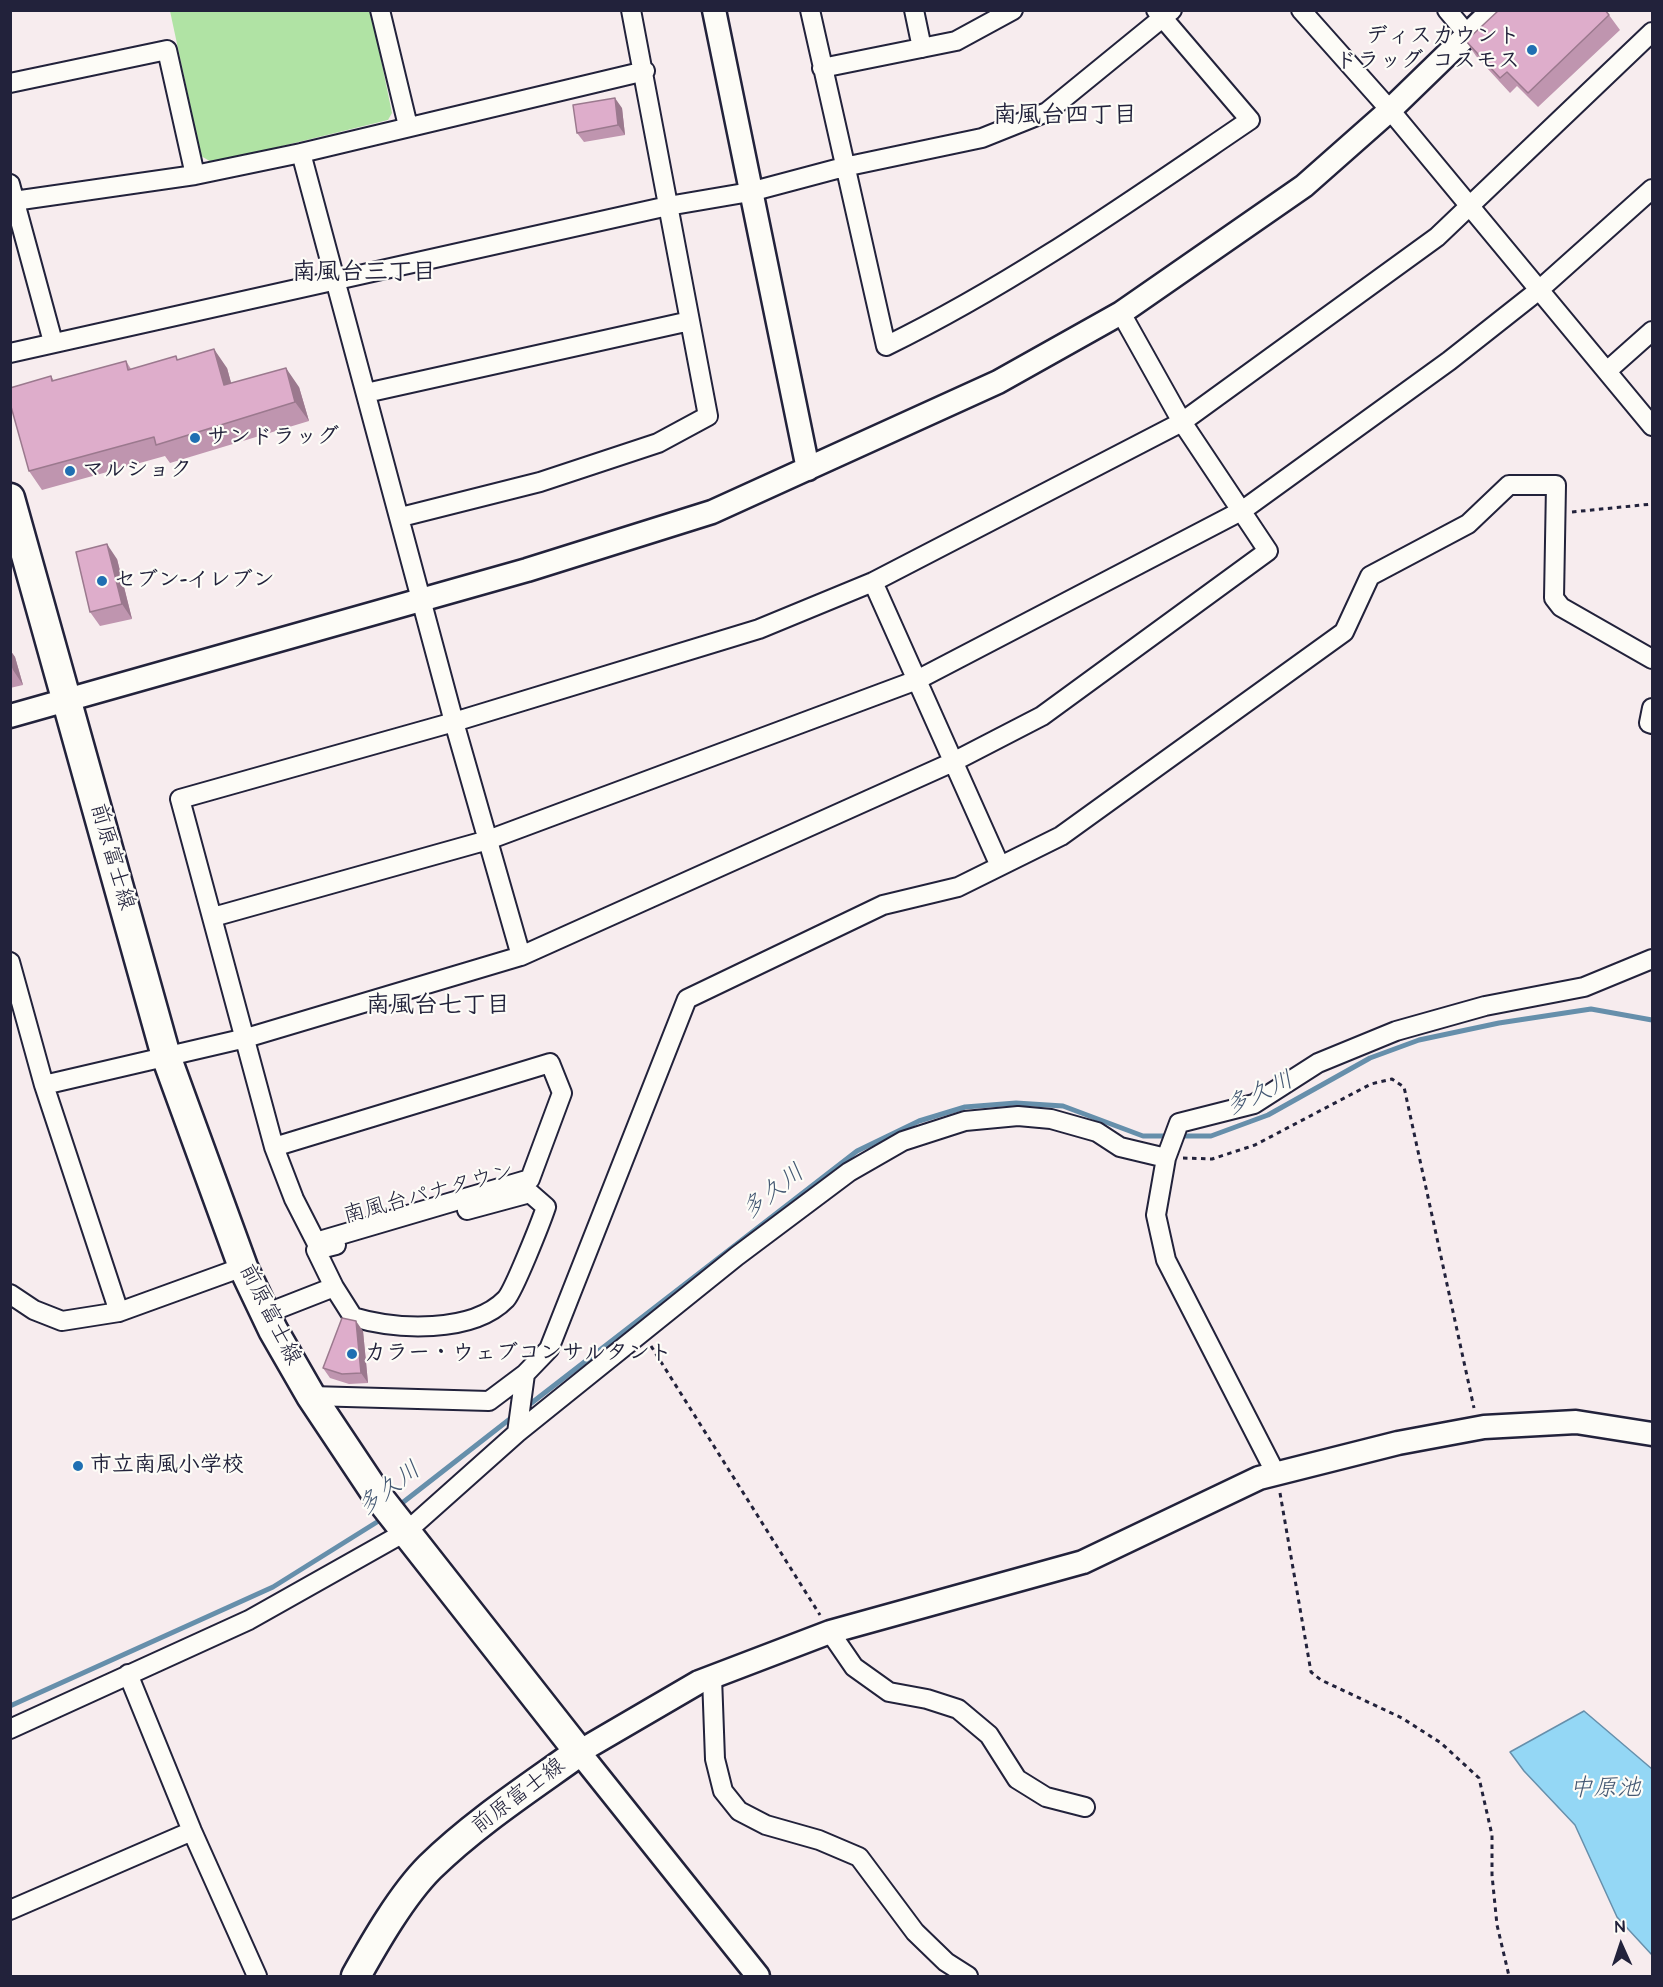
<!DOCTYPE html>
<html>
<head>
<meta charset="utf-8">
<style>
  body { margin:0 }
  #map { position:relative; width:1663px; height:1987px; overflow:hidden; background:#f7ecee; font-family:"Architects Daughter",sans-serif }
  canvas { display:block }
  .frame { position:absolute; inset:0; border:12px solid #22223b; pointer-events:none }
  .north { position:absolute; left:1591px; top:1915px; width:60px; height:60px; -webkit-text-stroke:4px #fdfcf7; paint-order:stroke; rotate:357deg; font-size:16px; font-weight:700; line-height:24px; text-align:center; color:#22223b }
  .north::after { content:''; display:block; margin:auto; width:21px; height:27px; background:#22223b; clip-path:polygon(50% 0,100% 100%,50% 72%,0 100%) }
</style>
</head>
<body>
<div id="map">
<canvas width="1663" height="1987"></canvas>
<div class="frame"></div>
<div class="north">N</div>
</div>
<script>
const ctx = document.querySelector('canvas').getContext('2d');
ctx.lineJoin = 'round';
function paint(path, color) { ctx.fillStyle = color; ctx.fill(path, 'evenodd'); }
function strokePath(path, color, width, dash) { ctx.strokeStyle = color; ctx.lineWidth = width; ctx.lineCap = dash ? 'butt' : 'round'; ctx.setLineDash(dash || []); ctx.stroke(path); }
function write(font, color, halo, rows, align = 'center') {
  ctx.font = font + ' "Architects Daughter","Klee One",sans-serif'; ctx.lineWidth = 4.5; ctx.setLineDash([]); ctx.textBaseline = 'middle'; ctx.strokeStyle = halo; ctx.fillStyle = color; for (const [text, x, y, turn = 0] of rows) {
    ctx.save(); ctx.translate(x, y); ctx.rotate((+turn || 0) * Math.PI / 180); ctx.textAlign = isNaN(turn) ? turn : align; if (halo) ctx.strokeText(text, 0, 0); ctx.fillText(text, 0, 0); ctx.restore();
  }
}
paint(new Path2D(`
  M170 11H371L392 113 388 120 213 163 201 156Z`), '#b0e3a4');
const water = new Path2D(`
  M1584 1711 1652 1769V1955L1617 1917 1575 1825 1524 1771 1510 1752Z`);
paint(water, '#94d7f5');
strokePath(water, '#668fab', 1.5);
strokePath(new Path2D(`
  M1179 1136H1211L1268 1115 1370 1058 1419 1040 1499 1023 1591 1009 1652 1020
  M525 1408 857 1151 919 1121 965 1107 1016 1103 1063 1106 1143 1136H1169
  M397 1507 515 1415
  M10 1706 273 1587 385 1517`), '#668fab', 5);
const minor = new Path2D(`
  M380 10 408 126
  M810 10 886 346C1015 283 1132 200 1250 120L1156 10
  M914 10 922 48
  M1301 10 1390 110 1652 426
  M1447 10 1468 35
  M822 68 956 41 1013 10
  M10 83 167 50 195 175
  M301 153 454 722 521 956
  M10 184 53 342
  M14 201 195 175 301 153 645 71
  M10 353 668 206 750 192 844 167 982 138 1047 112 1172 10
  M1607 371 1652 331
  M366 393 690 321
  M401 517 540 482 658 443 708 416 631 10
  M873 582 1000 866
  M1652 708 1649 723 1652 724
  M213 917 488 840 917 680 1243 510 1449 361 1539 290 1652 189
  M10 962 44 1085 119 1312
  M44 1085 246 1038 521 956 953 762 1042 716 1268 551 1182 422 1121 313
  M274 1147 550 1063 562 1093 530 1179 316 1242 294 1199 274 1147 180 799 454 722 759 629 873 582 1182 422 1437 237 1652 32
  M334 1287 316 1250 336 1245
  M10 1294 34 1310 62 1321 119 1312 243 1267
  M265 1314 334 1287 353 1317C396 1330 472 1334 506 1299 514 1290 541 1222 546 1207L530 1193 467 1210
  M311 1396 489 1401 525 1374 549 1349 687 999 883 905 958 887 1061 836 1344 632 1370 576 1468 524 1509 485H1556L1554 598 1561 607 1652 659
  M517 1433 525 1374
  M1276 1474 1166 1260 1156 1215 1166 1158 1179 1123 1254 1104 1318 1063 1396 1031 1485 1006 1584 987 1652 959
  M830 1632 854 1667 889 1692 927 1699 958 1709 989 1735 1017 1779 1046 1797 1085 1807
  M128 1674 192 1831 257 1976
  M712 1677 715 1759 723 1791 739 1811 766 1825 819 1840 859 1857 915 1932 946 1962 968 1976
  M10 1729 249 1620 407 1531 517 1433 737 1256 849 1172 903 1141 965 1121 1018 1116 1051 1119 1097 1132 1120 1147 1166 1158
  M10 1910 192 1831`);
const tertiary = new Path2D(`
  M714 10 808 469
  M10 716 527 570 712 512 998 382 1121 313 1304 186 1390 110 1493 10
  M758 1976 579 1752 699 1682 830 1632 1083 1562 1259 1478 1398 1443 1484 1427 1576 1422 1652 1434`);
const primary = new Path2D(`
  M10 498 166 1056 243 1267 273 1330 311 1396 377 1495 579 1752C529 1788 475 1823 430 1867 402 1895 375 1942 356 1976`);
strokePath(minor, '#22223b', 22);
strokePath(tertiary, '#22223b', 27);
strokePath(primary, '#22223b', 33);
strokePath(new Path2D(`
  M1572 512 1652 504
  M1183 1158 1212 1159 1255 1145 1371 1084 1392 1079 1404 1087 1474 1408
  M651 1346 820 1615
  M1280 1493 1311 1672 1321 1680 1402 1718 1441 1743 1479 1778 1492 1835V1875L1497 1925 1509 1976`), '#22223b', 3, [4.5, 4.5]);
strokePath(minor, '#fdfcf7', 18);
strokePath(tertiary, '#fdfcf7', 22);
strokePath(primary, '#fdfcf7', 28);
paint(new Path2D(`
  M1609 15 1620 30 1538 107 1517 86 1510 93 1476 56 1466 41Z
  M622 108 625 135 584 142 577 133Z
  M179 359 227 368 231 383 299 387 309 421 170 463 165 456 42 490 29 471 51 376 54 381 126 361 131 369Z
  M117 559 132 619 100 626 90 612Z
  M10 650 15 657 23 685 10 688Z
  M363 1331 368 1383 349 1384 330 1378 323 1368Z`), '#bf95af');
paint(new Path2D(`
  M615 98 622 108 625 135 618 125Z
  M214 349 227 368 237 404 224 385Z
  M286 368 299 387 309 421 295 402Z
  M107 544 117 559 132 619 122 604Z
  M10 650 15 657 23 685 13 670 10 662Z
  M356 1321 363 1331 368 1383 361 1373Z`), '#9b798e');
const building = new Path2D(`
  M1499 10H1605L1609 15 1528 93 1507 72 1500 78 1466 41Z
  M615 98 618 125 577 133 573 105Z
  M214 349 224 385 286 368 295 402 156 445 154 437 29 471 10 403V388L51 376 52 381 126 361 128 370 176 356 177 360Z
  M107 544 122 604 90 612 76 552Z
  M342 1318 356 1321 361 1373 342 1374 323 1368Z`);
paint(building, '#deadcb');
strokePath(building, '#9b798e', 1.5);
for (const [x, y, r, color] of [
  [1532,50,6,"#1f6fb2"],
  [195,438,6,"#1f6fb2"],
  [70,471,6,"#1f6fb2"],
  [102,581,6,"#1f6fb2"],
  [352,1354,6,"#1f6fb2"],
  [78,1466,6,"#1f6fb2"]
]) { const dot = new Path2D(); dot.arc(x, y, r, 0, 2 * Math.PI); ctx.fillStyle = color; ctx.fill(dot); strokePath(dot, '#fdfcf7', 2); }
write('bold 22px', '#22223b', '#fdfcf7', [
  ["ディスカウント",1520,37,"right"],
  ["ドラッグ コスモス",1520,62,"right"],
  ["サンドラッグ",207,438],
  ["マルショク",82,471],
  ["セブン-イレブン",114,581],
  ["カラー・ウェブコンサルタント",364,1354],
  ["市立南風小学校",90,1466]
], 'left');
write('22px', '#22223b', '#fdfcf7', [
  ["前原富士線",111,857,74],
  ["南風台パナタウン",429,1195,-15],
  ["前原富士線",269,1315,63],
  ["前原富士線",519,1797,-37]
]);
write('bold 24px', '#22223b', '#fdfcf7', [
  ["南風台四丁目",1065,117],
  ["南風台三丁目",364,274],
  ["南風台七丁目",438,1007]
]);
write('italic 24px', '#445873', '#fdfcf7', [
  ["多久川",1260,1095,-25],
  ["多久川",774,1193,-38],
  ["多久川",390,1490,-37],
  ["中原池",1605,1790]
]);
</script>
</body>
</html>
